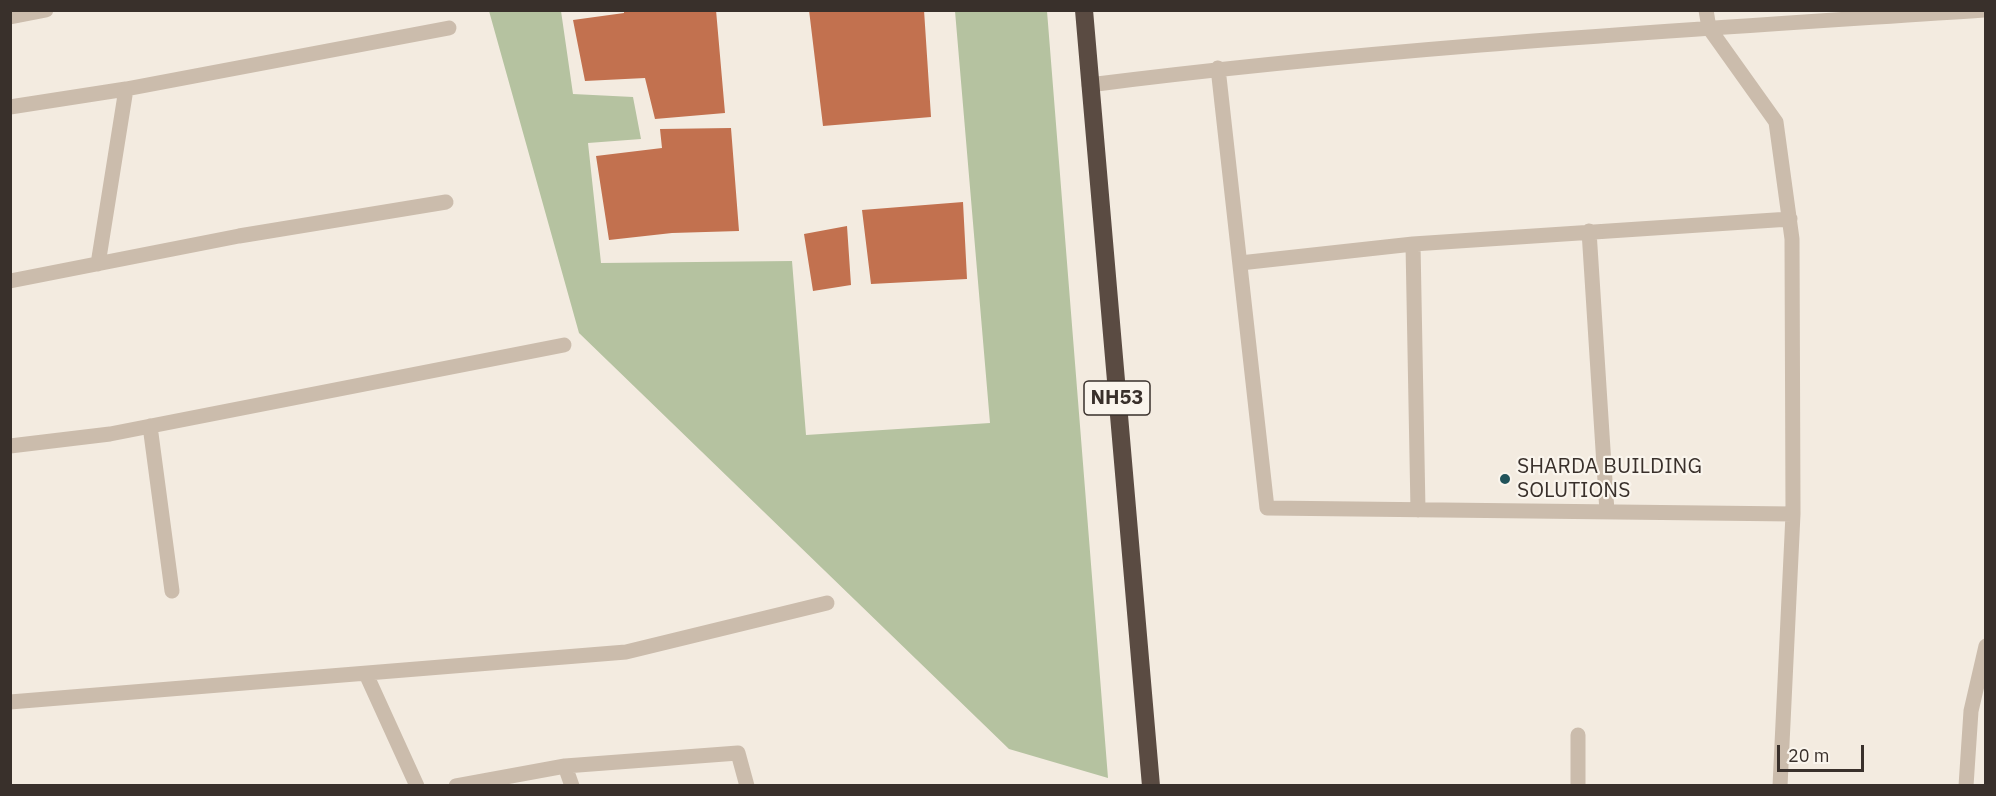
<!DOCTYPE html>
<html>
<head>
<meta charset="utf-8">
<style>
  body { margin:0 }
  #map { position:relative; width:1996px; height:796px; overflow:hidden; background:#f3ebe0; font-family:"IBM Plex Sans",sans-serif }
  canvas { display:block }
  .frame { position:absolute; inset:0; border:12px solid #39302b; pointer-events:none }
  .scale { position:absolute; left:1777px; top:745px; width:87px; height:27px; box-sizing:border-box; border:3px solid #39302b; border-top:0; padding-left:8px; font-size:18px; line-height:21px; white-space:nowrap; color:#39302b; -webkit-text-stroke:4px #faf5ed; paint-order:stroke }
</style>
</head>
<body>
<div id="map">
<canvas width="1996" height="796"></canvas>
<div class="frame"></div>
<div class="scale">20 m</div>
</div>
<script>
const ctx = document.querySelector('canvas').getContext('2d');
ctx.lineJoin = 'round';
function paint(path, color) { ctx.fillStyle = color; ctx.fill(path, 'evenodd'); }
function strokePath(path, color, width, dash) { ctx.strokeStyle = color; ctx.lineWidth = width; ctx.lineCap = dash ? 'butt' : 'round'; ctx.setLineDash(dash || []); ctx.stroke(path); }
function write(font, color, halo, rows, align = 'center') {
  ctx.font = font + ' "IBM Plex Sans",sans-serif'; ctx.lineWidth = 4.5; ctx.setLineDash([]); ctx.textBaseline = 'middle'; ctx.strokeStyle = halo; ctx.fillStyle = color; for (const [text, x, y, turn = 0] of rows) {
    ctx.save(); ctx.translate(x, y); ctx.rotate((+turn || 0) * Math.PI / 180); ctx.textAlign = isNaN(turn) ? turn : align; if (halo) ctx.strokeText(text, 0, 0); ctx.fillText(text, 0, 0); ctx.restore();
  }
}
paint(new Path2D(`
  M489 11H561L573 94 633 97 641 139 588 143 601 263 792 261 806 435 990 423 955 11H1047L1108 778 1009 749 579 333Z`), '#b5c2a0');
paint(new Path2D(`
  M624 10H716L725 113 655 119 645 78 585 81 573 20 624 13Z
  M809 10H924L931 117 823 126Z
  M731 128 739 231 672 233 609 240 596 156 662 148 660 129Z
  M963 202 967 279 871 284 862 210Z
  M847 226 851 285 813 291 804 234Z`), '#c2714f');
strokePath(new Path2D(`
  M1706 10 1709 28 1776 122 1792 239 1793 514 1780 786
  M10 17 46 10
  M1218 68 1267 508 1793 514
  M1089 85C1386 47 1685 30 1984 10
  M126 89 449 28
  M10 107 126 89 98 264
  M1589 231 1607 512
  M1413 244 1418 510
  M1240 263 1413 244 1790 219
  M10 281 239 236 446 202
  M150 426 172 591
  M10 446 110 434 564 345
  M366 674 417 786
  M10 702 626 652 827 603
  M1578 735V786
  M565 766 572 786
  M456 786 565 766 738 753 747 786
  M1966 786 1971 711 1986 646`), '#cbbcac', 15);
strokePath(new Path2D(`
  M1084 10 1151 786`), '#5a4b42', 18);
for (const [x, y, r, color] of [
  [1505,479,6,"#21535a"]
]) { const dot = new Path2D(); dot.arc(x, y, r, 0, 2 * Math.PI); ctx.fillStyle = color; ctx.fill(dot); strokePath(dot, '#faf5ed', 2); }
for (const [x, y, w] of [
  [1117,398,66]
]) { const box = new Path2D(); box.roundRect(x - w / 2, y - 17, w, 34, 4.5); ctx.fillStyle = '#faf5ed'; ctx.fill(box); strokePath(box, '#39302b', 1.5); }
write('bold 20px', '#39302b', null, [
  ["NH53",1117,398]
]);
write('21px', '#39302b', '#faf5ed', [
  ["SHARDA BUILDING",1517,467],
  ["SOLUTIONS",1517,491]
], 'left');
</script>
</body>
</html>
